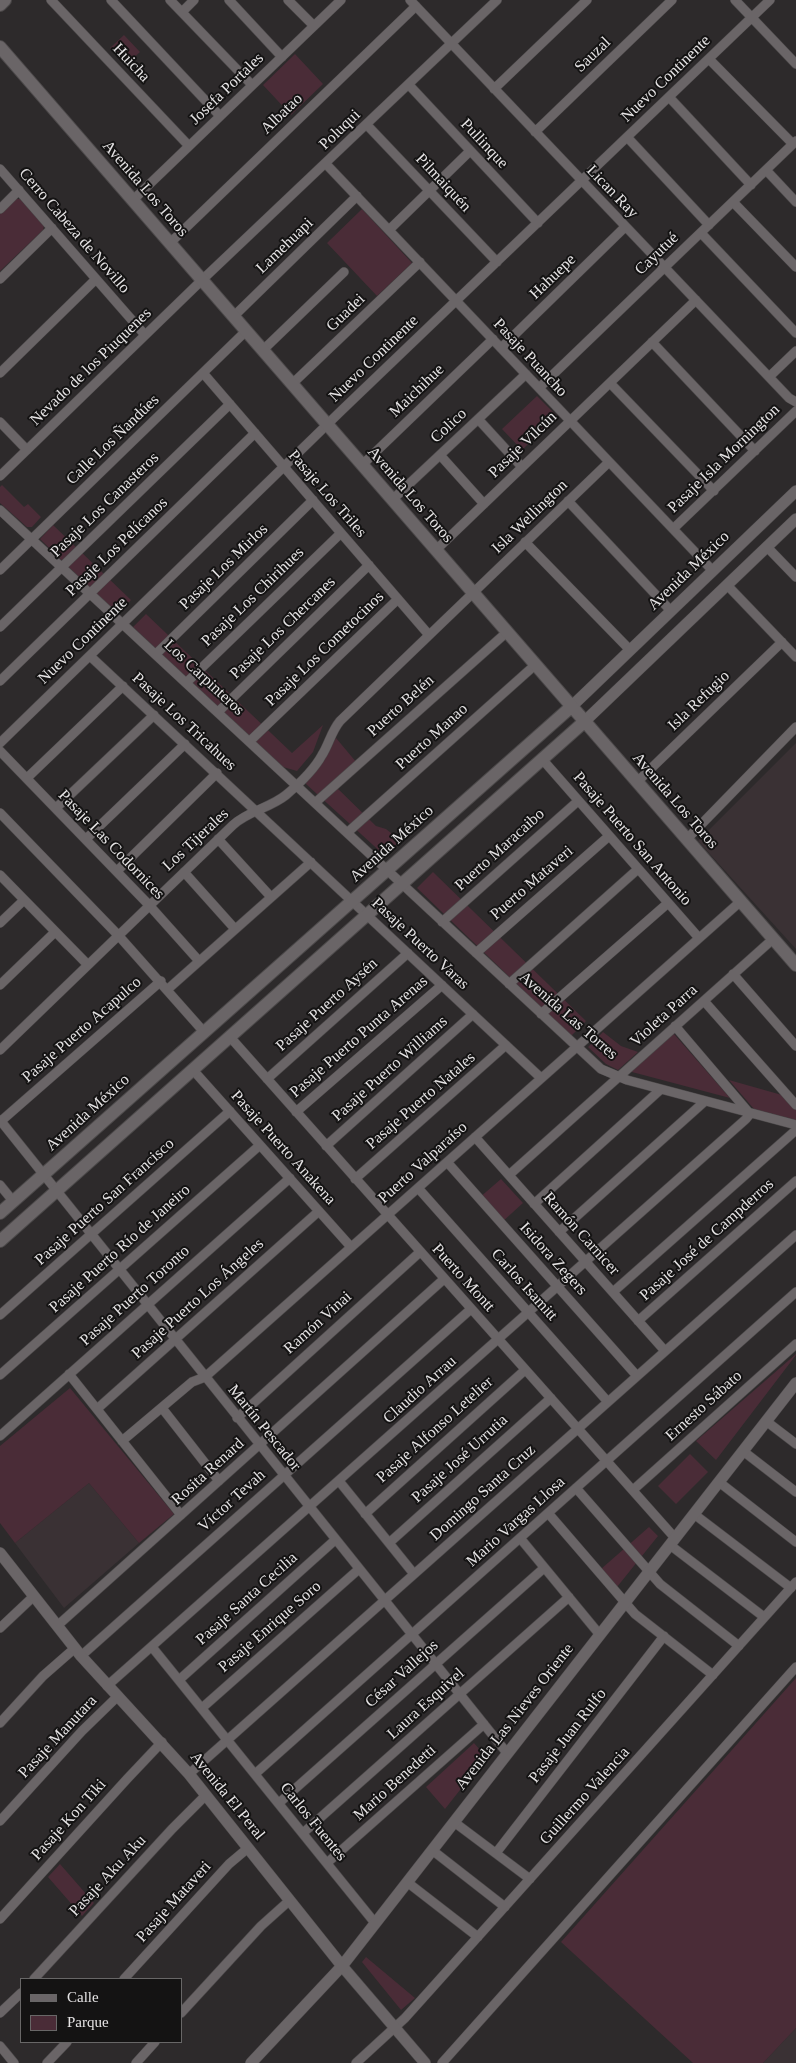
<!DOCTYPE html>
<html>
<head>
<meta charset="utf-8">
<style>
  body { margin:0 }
  #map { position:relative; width:796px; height:2063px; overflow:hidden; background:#2d2a2b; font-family:Georgia,serif }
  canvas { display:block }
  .legend { position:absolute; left:20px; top:1978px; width:162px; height:65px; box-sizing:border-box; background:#141313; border:1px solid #686767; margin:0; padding:6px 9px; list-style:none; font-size:15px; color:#e6e4e5 }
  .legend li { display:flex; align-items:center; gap:10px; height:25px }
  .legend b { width:25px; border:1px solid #686767 }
</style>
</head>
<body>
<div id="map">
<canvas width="796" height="2063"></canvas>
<ul class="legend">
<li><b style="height:6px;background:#6a6567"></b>Calle</li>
<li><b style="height:14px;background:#4a2c37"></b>Parque</li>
</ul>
</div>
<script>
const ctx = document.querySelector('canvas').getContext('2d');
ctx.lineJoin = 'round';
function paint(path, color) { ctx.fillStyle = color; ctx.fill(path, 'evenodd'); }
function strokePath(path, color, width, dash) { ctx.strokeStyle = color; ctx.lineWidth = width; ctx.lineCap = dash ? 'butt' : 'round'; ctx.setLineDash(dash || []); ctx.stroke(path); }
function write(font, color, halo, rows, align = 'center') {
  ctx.font = font + ' Georgia,serif'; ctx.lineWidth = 4; ctx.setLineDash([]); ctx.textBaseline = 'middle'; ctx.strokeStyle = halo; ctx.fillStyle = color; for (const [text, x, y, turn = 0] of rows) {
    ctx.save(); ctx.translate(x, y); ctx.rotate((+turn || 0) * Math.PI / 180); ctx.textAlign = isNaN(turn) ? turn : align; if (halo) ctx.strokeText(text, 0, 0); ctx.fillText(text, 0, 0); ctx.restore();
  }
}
paint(new Path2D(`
  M796 743V949L698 841Z
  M89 1483 139 1543 64 1608 15 1543Z
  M796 2028V2063H763Z`), '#3a3134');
paint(new Path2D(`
  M124 35 140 52 126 65 110 48Z
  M295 54 323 84 291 115 263 85Z
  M15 199H20L44 226 43 230 0 271V214Z
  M362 209 412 263 377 296 327 243Z
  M537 396 557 416 522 450 502 429Z
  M2 485 24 507 28 504 41 517 32 527H27L0 503V487Z
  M53 525 131 600 117 614 40 539Z
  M146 614 292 753 323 725 313 752 297 771 283 767 133 627Z
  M336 738 357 763 333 784 376 826 386 829 401 841 384 855 306 784V780L316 770Z
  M433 872 586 1021 571 1036 417 888Z
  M603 1032 621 1046 638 1052 618 1070 606 1064 588 1047Z
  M670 1034H674L730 1098 632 1072V1068Z
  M729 1080 796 1099V1120L754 1109Z
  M501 1179 523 1203 501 1223 479 1198Z
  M796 1354V1355L716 1460 696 1441Z
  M70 1388 174 1514 139 1543 89 1483 15 1543 0 1523V1446Z
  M690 1454 708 1472 676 1504 658 1486Z
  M649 1527 658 1536 617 1587 601 1569Z
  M796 1678V2028L763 2063H693L561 1942Z
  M474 1743 486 1757 445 1809 426 1787Z
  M60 1864 94 1903 82 1916 48 1877Z
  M366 1957 415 1998 401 2010 362 1962Z`), '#4a2c37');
const minor = new Path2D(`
  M51 0 189 146
  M111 0 220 116
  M170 0 252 85
  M229 0 282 57
  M288 0 314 26
  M410 0 789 398 796 402
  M735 0 796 64
  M182 12 194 0
  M709 59 793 144
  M409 85 538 223
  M494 89 587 0
  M669 97 751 185
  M367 125 497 262
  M535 132 672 0
  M627 137 709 225
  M326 164 713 571
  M0 169 145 335
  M766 170 796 202
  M133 200 341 0
  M733 202 796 267
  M0 209 19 190
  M389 230 470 151
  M701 233 796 333
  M170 243 416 6
  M0 279 52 228
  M234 316 357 196
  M652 342 755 451
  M501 348 625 227
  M263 350 344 272
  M0 373 96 279
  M203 373 429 635
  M769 377 796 351
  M610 383 714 491
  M292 384 420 262
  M539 388 796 141
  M478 419 522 467
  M0 422 27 450
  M440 455 484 504
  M362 465 493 339
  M0 476 202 280 497 0
  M392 500 526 374
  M568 501 671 611
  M0 510 601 1069 627 1080 796 1125
  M673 529 796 411
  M525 542 630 650
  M767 547 796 577
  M436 550 696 300
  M0 570 246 331
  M727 585 796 657
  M0 627 230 404
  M156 654 313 500
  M90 656 541 1078
  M0 681 255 433
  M187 682 341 533
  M218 712 369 565
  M250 741 398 599
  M0 743 342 410 770 0
  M0 751 149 905 199 961
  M542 759 699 938
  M27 778 123 686
  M637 782 782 642
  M316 802 507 632
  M56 808 154 715
  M0 813 118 935 204 1032
  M348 832 535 665
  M86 839 185 744
  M218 839 271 897
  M687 839 796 727
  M117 871 217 773
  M184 872 235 929
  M0 875 88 965
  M442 922 578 801
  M0 923 24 900
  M476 953 609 836
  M733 974 796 1046
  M509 984 638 869
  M0 985 55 932
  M168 989 311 862
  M704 1001 796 1105
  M541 1014 668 903
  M230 1037 675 1538
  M0 1050 233 825C248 811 270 808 286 795 299 784 314 770 322 755 329 744 331 732 340 721L609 462
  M193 1070 351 1247
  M267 1079 408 953
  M296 1112 442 985
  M0 1120 507 1753
  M1 1121 161 981
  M475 1137 665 1351
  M326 1146 473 1014
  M447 1162 637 1376
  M509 1175 773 939
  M355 1179 506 1045
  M0 1185 13 1201
  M418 1188 608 1402
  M534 1204 660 1090
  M559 1232 704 1102
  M613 1292 796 1130
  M0 1315 230 1111
  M638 1321 796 1181
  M69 1374 181 1515
  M0 1375 260 1145
  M162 1408 219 1481
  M97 1409 319 1211
  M237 1418 420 1252
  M766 1421 796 1444
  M0 1436 290 1178
  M122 1441 192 1382 205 1377 741 901
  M743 1451 796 1492
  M339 1481 414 1574
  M719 1482 796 1542
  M576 1488 660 1584 739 1646
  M633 1490 796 1344
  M548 1513 635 1614 713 1675
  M365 1514 525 1370
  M694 1514 791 1588
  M520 1538 600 1635
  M389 1543 551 1398
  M670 1545 764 1617
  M57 1626 444 1279
  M0 1628 34 1596
  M152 1647 375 1923
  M81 1656 471 1309
  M179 1680 335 1540
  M107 1686 746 1119 750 1114 675 1026
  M202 1708 359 1569
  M0 1723 43 1676 75 1648
  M189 1774 796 1235
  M255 1774 796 1292
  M279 1803 544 1568
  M0 1821 82 1731 118 1696
  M454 1822 530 1879
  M303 1833 569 1597
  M432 1850 505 1907
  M496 1853 664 1636
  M327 1863 484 1724
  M407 1882 478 1937
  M0 1919 127 1779 162 1742
  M34 1979 172 1829 206 1795
  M124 1979 229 1864 248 1848
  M0 2013 21 1993
  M181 2013 261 1926 290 1900
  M0 2046 14 2063
  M47 2063 67 2042
  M136 2063 155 2042
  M356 2063 405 2018 796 1582
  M442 2063 796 1667`);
const tertiary = new Path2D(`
  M571 707 796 491
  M584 722 796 519
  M0 1553 81 1656 189 1774 342 1966 425 2063
  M251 2063 342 1966 796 1383`);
const secondary = new Path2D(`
  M0 5 5 0
  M0 47 796 965
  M0 1213 571 707
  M0 1241 584 722`);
strokePath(minor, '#4c494a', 10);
strokePath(tertiary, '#4c494a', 12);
strokePath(secondary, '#4c494a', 14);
strokePath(minor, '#6a6567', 9);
strokePath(tertiary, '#6a6567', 11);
strokePath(secondary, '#6a6567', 12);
write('16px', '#e6e4e5', '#141313', [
  ["Sauzal",593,55,-44],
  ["Huicha",131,63,47],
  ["Nuevo Continente",666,79,-44],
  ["Josefa Portales",227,89,-44],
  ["Albatao",282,114,-44],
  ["Poluqui",340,130,-44],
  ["Pullinque",484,144,47],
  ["Pilmaiquén",443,183,47],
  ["Avenida Los Toros",145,189,49],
  ["Lican Ray",612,192,46],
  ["Cerro Cabeza de Novillo",74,231,49],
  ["Lamehuapi",285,246,-44],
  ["Cayutué",657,254,-44],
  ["Hahuepe",553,277,-44],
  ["Guadei",346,313,-44],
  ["Pasaje Puancho",530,358,47],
  ["Nuevo Continente",374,359,-44],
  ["Nevado de los Piuquenes",91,367,-44],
  ["Maichihue",417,391,-44],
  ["Colico",449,426,-43],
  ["Calle Los Ñandúes",113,440,-44],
  ["Pasaje Vilcún",523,445,-44],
  ["Pasaje Isla Mornington",724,459,-44],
  ["Pasaje Los Triles",327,494,49],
  ["Avenida Los Toros",410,495,49],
  ["Pasaje Los Canasteros",105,505,-44],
  ["Isla Wellington",530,517,-44],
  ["Pasaje Los Pelícanos",117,547,-44],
  ["Pasaje Los Mirlos",224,567,-44],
  ["Avenida México",689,571,-44],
  ["Pasaje Los Chirihues",253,597,-44],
  ["Pasaje Los Chercanes",283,628,-44],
  ["Nuevo Continente",83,641,-44],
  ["Pasaje Los Cometocinos",325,649,-44],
  ["Los Carpinteros",204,678,43],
  ["Isla Refugio",699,701,-44],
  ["Puerto Belén",401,706,-42],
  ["Pasaje Los Tricahues",184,722,43],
  ["Puerto Manao",432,737,-42],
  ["Avenida Los Toros",675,801,49],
  ["Pasaje Puerto San Antonio",632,839,49],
  ["Los Tijerales",196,840,-43],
  ["Avenida México",392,844,-42],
  ["Pasaje Las Codornices",111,845,46],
  ["Puerto Maracaibo",500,850,-42],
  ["Puerto Mataveri",532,883,-41],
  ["Pasaje Puerto Varas",420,944,43],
  ["Pasaje Puerto Aysén",327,1005,-42],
  ["Avenida Las Torres",568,1016,41],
  ["Violeta Parra",664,1016,-42],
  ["Pasaje Puerto Acapulco",82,1030,-41],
  ["Pasaje Puerto Punta Arenas",359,1037,-41],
  ["Pasaje Puerto Williams",390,1069,-42],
  ["Pasaje Puerto Natales",421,1101,-41],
  ["Avenida México",88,1113,-42],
  ["Pasaje Puerto Anakena",283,1148,48],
  ["Puerto Valparaíso",423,1163,-42],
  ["Pasaje Puerto San Francisco",105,1202,-42],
  ["Ramón Carnicer",581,1234,48],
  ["Pasaje José de Campderros",707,1240,-42],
  ["Pasaje Puerto Río de Janeiro",120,1249,-42],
  ["Isidora Zegers",553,1259,48],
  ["Puerto Montt",463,1278,48],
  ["Carlos Isamitt",524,1285,48],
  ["Pasaje Puerto Toronto",135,1296,-42],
  ["Pasaje Puerto Los Ángeles",198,1299,-42],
  ["Ramón Vinai",318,1323,-42],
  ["Claudio Arrau",420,1390,-42],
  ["Ernesto Sábato",704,1406,-42],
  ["Martín Pescador",264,1428,51],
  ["Pasaje Alfonso Letelier",435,1430,-42],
  ["Pasaje José Urrutia",460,1459,-42],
  ["Rosita Renard",208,1472,-42],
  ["Domingo Santa Cruz",483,1493,-42],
  ["Víctor Tevah",232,1501,-42],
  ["Mario Vargas Llosa",516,1522,-42],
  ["Pasaje Santa Cecilia",247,1599,-42],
  ["Pasaje Enrique Soro",270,1627,-41],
  ["César Vallejos",402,1674,-42],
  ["Laura Esquivel",426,1704,-42],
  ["Avenida Las Nieves Oriente",515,1717,-52],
  ["Pasaje Juan Rulfo",568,1736,-52],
  ["Pasaje Manutara",58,1737,-47],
  ["Mario Benedetti",395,1783,-42],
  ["Avenida El Peral",227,1796,51],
  ["Guillermo Valencia",585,1796,-48],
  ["Pasaje Kon Tiki",69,1820,-48],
  ["Carlos Fuentes",313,1822,51],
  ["Pasaje Aku Aku",108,1876,-47],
  ["Pasaje Mataveri",174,1902,-48]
]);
</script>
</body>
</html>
